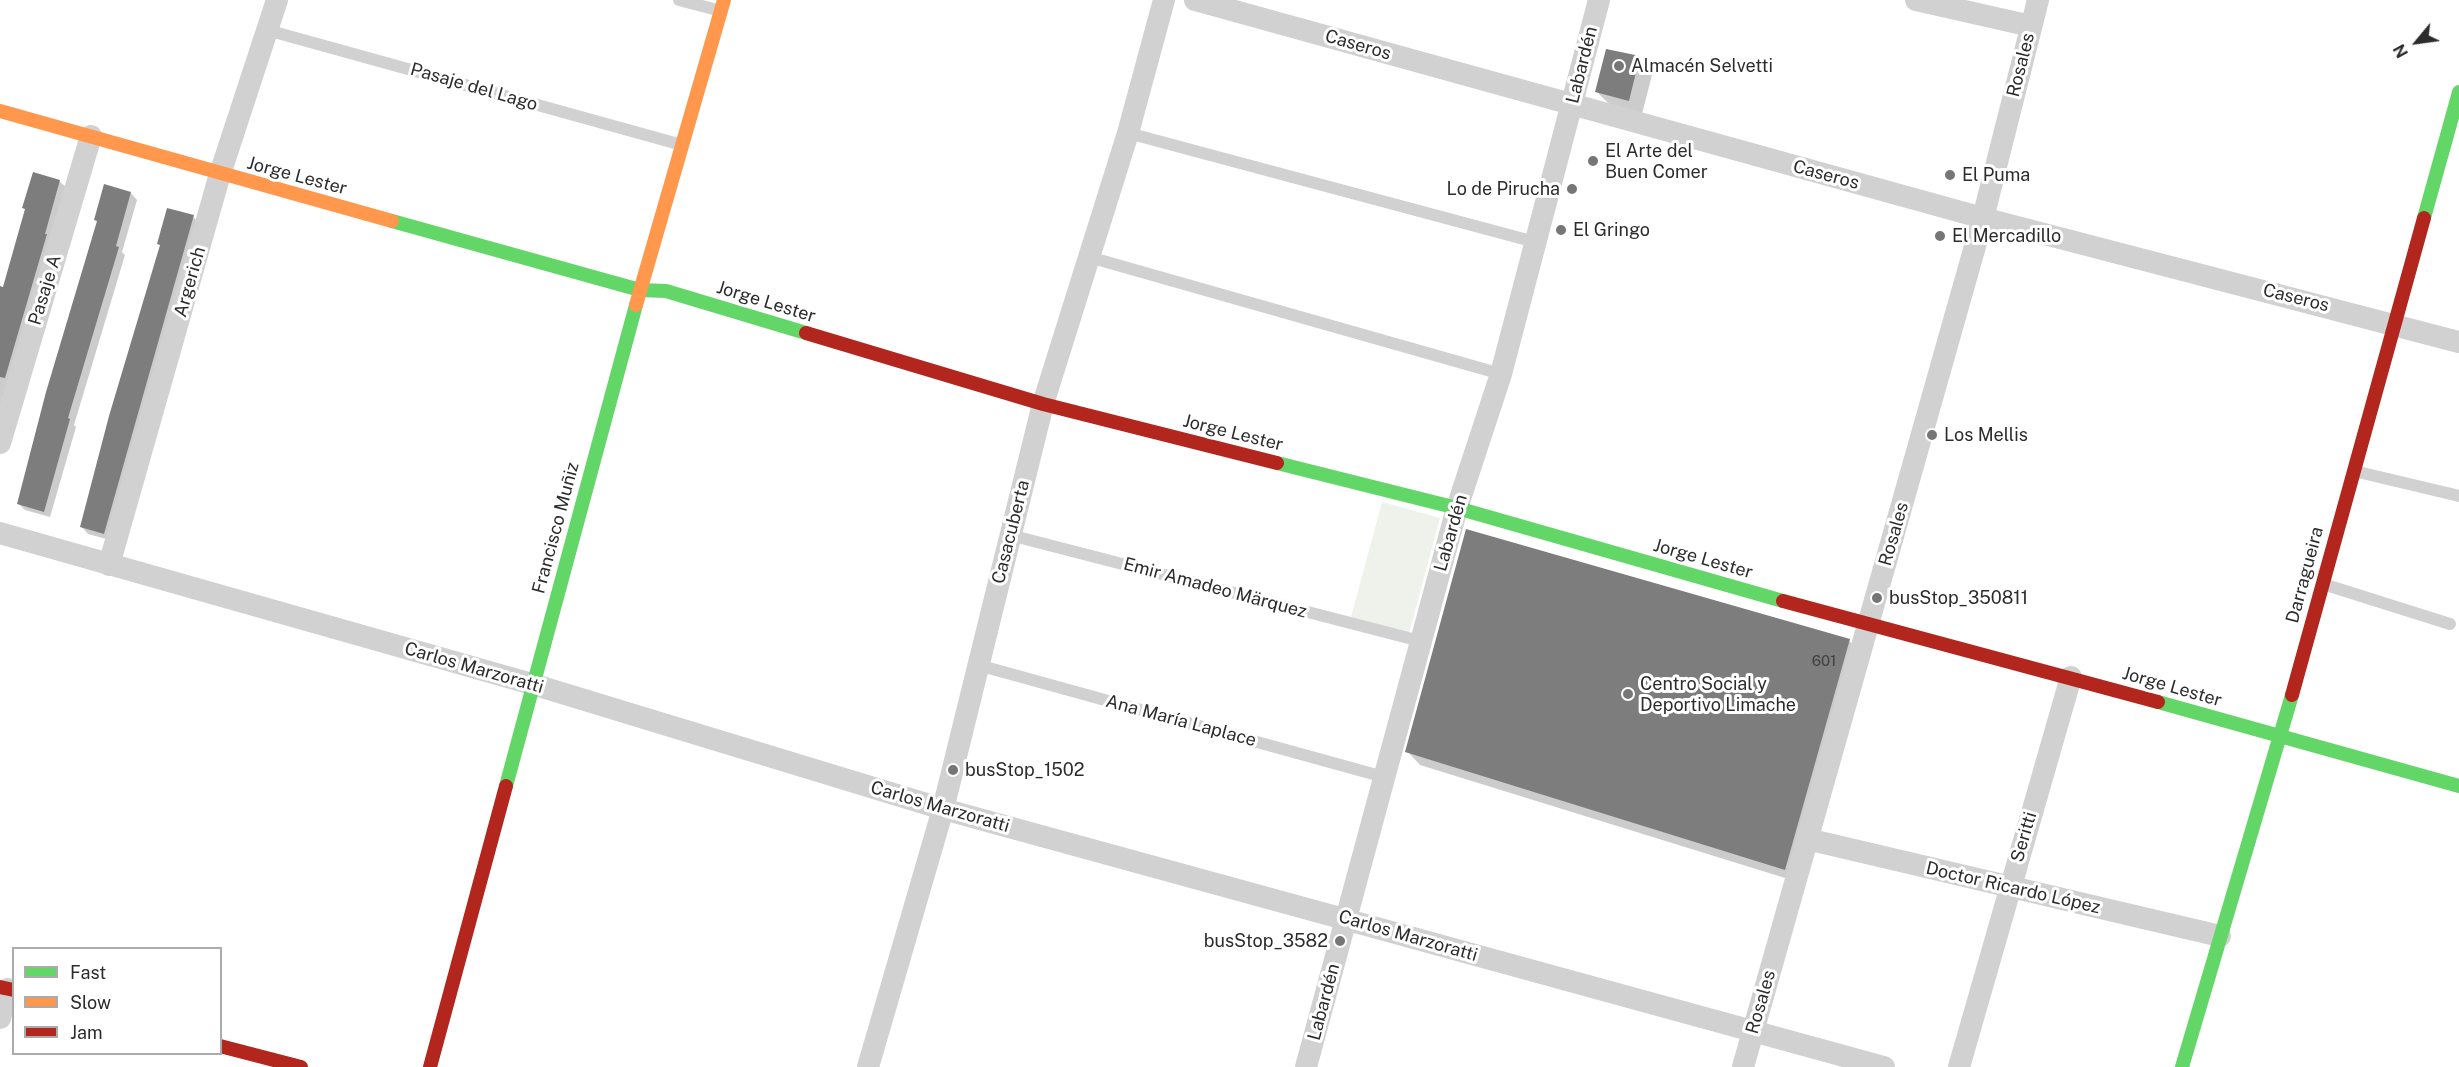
<!DOCTYPE html>
<html>
<head>
<meta charset="utf-8">
<style>
  body { margin:0 }
  #map { position:relative; width:2459px; height:1067px; overflow:hidden; background:#fff; font-family:"Public Sans",sans-serif }
  canvas { display:block }
  .legend { position:absolute; left:12px; top:947px; width:210px; height:108px; box-sizing:border-box; background:#fff; border:2px solid #ababab; margin:0; padding:8px 10px; list-style:none; font-size:18px; color:#2c2c2c }
  .legend li { display:flex; align-items:center; gap:12px; height:30px }
  .legend b { width:30px; border:2px solid #ababab }
  .north { position:absolute; left:2387px; top:12px; width:60px; height:60px; -webkit-text-stroke:4px #fff; paint-order:stroke; rotate:241deg; font-size:16px; font-weight:700; line-height:24px; text-align:center; color:#2c2c2c }
  .north::after { content:''; display:block; margin:auto; width:21px; height:27px; background:#2c2c2c; clip-path:polygon(50% 0,100% 100%,50% 72%,0 100%) }
</style>
</head>
<body>
<div id="map">
<canvas width="2459" height="1067"></canvas>
<ul class="legend">
<li><b style="height:8px;background:#63d668"></b>Fast</li>
<li><b style="height:8px;background:#ff974d"></b>Slow</li>
<li><b style="height:8px;background:#b3261e"></b>Jam</li>
</ul>
<div class="north">N</div>
</div>
<script>
const ctx = document.querySelector('canvas').getContext('2d');
ctx.lineJoin = 'round';
function paint(path, color) { ctx.fillStyle = color; ctx.fill(path, 'evenodd'); }
function strokePath(path, color, width, dash) { ctx.strokeStyle = color; ctx.lineWidth = width; ctx.lineCap = dash ? 'butt' : 'round'; ctx.setLineDash(dash || []); ctx.stroke(path); }
function write(font, color, halo, rows, align = 'center') {
  ctx.font = font + ' "Public Sans",sans-serif'; ctx.lineWidth = 6; ctx.setLineDash([]); ctx.textBaseline = 'middle'; ctx.strokeStyle = halo; ctx.fillStyle = color; for (const [text, x, y, turn = 0] of rows) {
    ctx.save(); ctx.translate(x, y); ctx.rotate((+turn || 0) * Math.PI / 180); ctx.textAlign = isNaN(turn) ? turn : align; if (halo) ctx.strokeText(text, 0, 0); ctx.fillText(text, 0, 0); ctx.restore();
  }
}
paint(new Path2D(`
  M1382 502 1440 518 1408 637 1350 621Z`), '#eef2eb');
paint(new Path2D(`
  M1639 58 1653 71 1642 114 1610 105 1596 91Z
  M59 181 66 187 0 423V298L26 210 24 208Z
  M131 193 137 200 122 252 125 255 74 425 76 427 50 517 25 510 18 503 98 222 96 220Z
  M193 217 200 223 110 540 88 534 82 527Z
  M1849 641 1863 654 1798 882 1420 765 1407 751Z`), '#0003');
paint(new Path2D(`
  M1606 49 1640 56 1629 101 1595 92Z
  M33 172 60 180 45 234H47L5 378 0 377V286L3 287 25 209 22 208Z
  M104 184 131 192 116 246 119 247 68 418 70 419 44 512 17 504 46 392 97 221 94 220Z
  M167 208 194 215 104 534 80 527 109 416 160 245 157 244Z
  M1466 529 1850 639 1785 870 1405 752Z`), '#7d7d7d');
strokePath(new Path2D(`
  M679 0 721 11
  M267 30 682 145
  M1128 133 1535 242
  M1089 257 1501 374
  M2354 471 2459 496
  M1010 535 1420 641
  M2323 584 2450 624
  M978 665 1384 777`), '#d1d1d1', 12);
strokePath(new Path2D(`
  M1195 0 1983 218 2459 342
  M1916 0 2031 26
  M0 443 91 136
  M0 533 532 684 943 809 1884 1067
  M109 565 220 174 277 0
  M1807 839 2220 936
  M0 1018 8 989
  M868 1067 943 809 1043 404 1128 133 1164 0
  M1306 1067 1457 508 1501 374 1599 0
  M1743 1067 1983 218 2038 0
  M1959 1067 2071 677`), '#d1d1d1', 22);
strokePath(new Path2D(`
  M2424 218 2459 92
  M392 221 640 290 666 291 806 333
  M1277 463 1457 508 1783 601
  M2158 702 2459 786
  M506 786 636 305
  M2182 1067 2292 695`), '#63d668', 14);
strokePath(new Path2D(`
  M0 111 392 221
  M636 305 724 0`), '#ff974d', 14);
strokePath(new Path2D(`
  M806 333 1043 404 1277 463
  M1783 601 2158 702
  M2292 695 2424 218
  M0 987 14 990
  M220 1046 301 1067
  M430 1067 506 786`), '#b3261e', 14);
for (const [x, y, r, color] of [
  [1619,66,6,"#767676"],
  [1593,161,6,"#767676"],
  [1950,175,6,"#767676"],
  [1572,189,6,"#767676"],
  [1561,230,6,"#767676"],
  [1940,236,6,"#767676"],
  [1932,435,6,"#767676"],
  [1877,598,6,"#767676"],
  [1628,694,6,"#767676"],
  [953,770,6,"#767676"],
  [1340,941,6,"#767676"]
]) { const dot = new Path2D(); dot.arc(x, y, r, 0, 2 * Math.PI); ctx.fillStyle = color; ctx.fill(dot); strokePath(dot, '#fff', 2); }
write('15px', '#404040', null, [
  ["601",1824,661]
]);
write('18px', '#2c2c2c', '#fff', [
  ["Caseros",1358,45,16],
  ["Labardén",1582,65,-76],
  ["Rosales",2021,65,-76],
  ["Pasaje del Lago",474,87,16],
  ["Caseros",1826,175,15],
  ["Jorge Lester",297,176,15],
  ["Argerich",190,282,-74],
  ["Pasaje A",45,290,-73],
  ["Caseros",2296,298,14],
  ["Jorge Lester",766,302,17],
  ["Jorge Lester",1233,433,14],
  ["Francisco Muñiz",556,528,-75],
  ["Casacuberta",1011,532,-76],
  ["Labardén",1451,533,-74],
  ["Rosales",1894,534,-74],
  ["Jorge Lester",1703,559,16],
  ["Darragueira",2305,575,-75],
  ["Emir Amadeo Märquez",1215,588,15],
  ["Carlos Marzoratti",474,668,16],
  ["Jorge Lester",2172,687,16],
  ["Ana María Laplace",1181,721,15],
  ["Carlos Marzoratti",940,807,16],
  ["Seritti",2024,837,-74],
  ["Doctor Ricardo López",2013,888,13],
  ["Carlos Marzoratti",1408,936,16],
  ["Labardén",1324,1002,-75],
  ["Rosales",1761,1002,-74]
]);
write('18px', '#2c2c2c', '#fff', [
  ["Almacén Selvetti",1631,66],
  ["El Arte del",1605,151],
  ["Buen Comer",1605,172],
  ["El Puma",1962,175],
  ["Lo de Pirucha",1560,189,"right"],
  ["El Gringo",1573,230],
  ["El Mercadillo",1952,236],
  ["Los Mellis",1944,435],
  ["busStop_350811",1889,598],
  ["Centro Social y",1640,684],
  ["Deportivo Limache",1640,705],
  ["busStop_1502",965,770],
  ["busStop_3582",1328,941,"right"]
], 'left');
</script>
</body>
</html>
